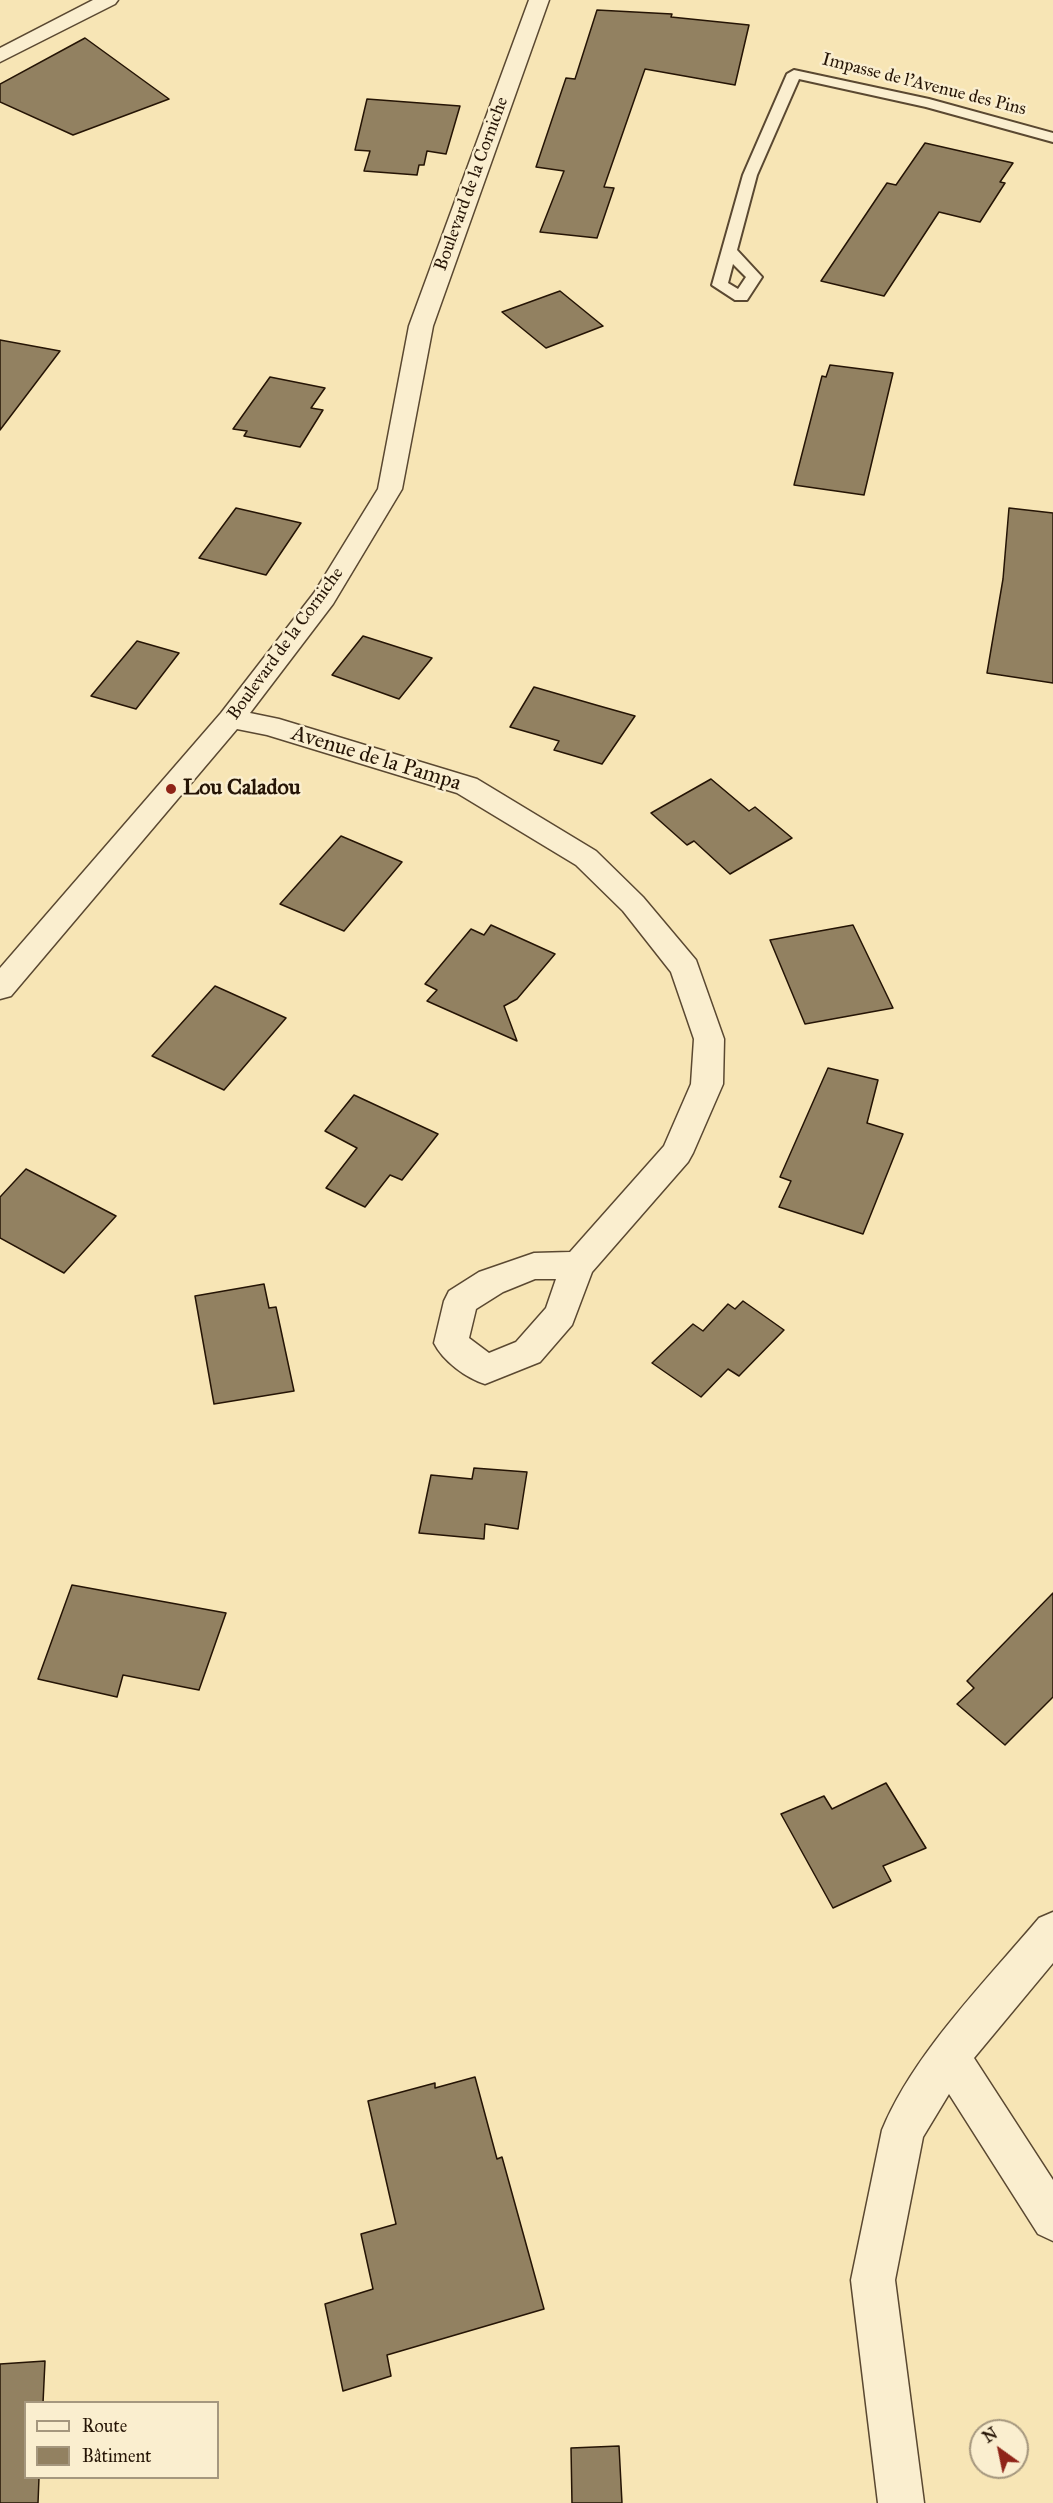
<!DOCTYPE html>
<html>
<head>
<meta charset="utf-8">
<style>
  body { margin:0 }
  #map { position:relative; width:1053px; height:2503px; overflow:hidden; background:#f7e5b5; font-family:"IM FELL Great Primer",serif }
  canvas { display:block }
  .legend { position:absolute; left:24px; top:2401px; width:195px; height:78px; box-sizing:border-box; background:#faeecf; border:2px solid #a5977e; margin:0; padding:8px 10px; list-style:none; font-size:18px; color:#251405 }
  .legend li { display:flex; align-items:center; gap:12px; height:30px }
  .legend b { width:30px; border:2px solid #a5977e }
  .north { position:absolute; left:969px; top:2419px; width:60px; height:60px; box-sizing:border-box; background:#faeecf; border:2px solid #a5977e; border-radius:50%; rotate:327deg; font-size:16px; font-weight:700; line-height:24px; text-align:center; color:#251405 }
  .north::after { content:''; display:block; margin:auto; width:21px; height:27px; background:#8f2418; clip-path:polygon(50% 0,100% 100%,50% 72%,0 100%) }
</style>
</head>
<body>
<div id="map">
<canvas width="1053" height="2503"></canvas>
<ul class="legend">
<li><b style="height:8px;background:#faeecf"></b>Route</li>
<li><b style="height:16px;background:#928161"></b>Bâtiment</li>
</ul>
<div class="north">N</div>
</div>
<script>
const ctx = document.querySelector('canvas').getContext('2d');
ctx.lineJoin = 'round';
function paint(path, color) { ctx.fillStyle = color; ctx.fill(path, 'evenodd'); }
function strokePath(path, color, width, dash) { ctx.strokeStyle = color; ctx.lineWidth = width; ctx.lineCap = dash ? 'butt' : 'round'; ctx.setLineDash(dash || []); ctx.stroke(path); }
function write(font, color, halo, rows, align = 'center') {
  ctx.font = font + ' "IM FELL Great Primer",serif'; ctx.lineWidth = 5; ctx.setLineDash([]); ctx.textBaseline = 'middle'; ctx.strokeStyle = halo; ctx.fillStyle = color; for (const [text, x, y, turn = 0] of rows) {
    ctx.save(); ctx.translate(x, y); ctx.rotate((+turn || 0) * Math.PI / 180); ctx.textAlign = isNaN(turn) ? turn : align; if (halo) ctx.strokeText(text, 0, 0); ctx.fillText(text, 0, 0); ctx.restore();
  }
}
const building = new Path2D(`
  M597 10 672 14 671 17 749 25 735 85 645 69 604 187 614 188 597 238 540 232 564 171 536 167 566 78 575 79Z
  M85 38 169 99 73 135 0 102V84Z
  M367 99 460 106 446 154 427 151 424 165H419L417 175 364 171 370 151 355 150Z
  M925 143 1013 163 1000 182 1005 183 980 222 939 212 884 296 821 281 887 183 896 185Z
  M560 291 603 326 546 348 502 312Z
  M0 340 60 351 0 430Z
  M830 365 893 373 864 495 794 485 822 376 826 377Z
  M270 377 325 388 311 408 323 410 300 447 244 436 247 431 233 429Z
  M236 508 301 523 266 575 199 558Z
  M1009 508 1053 513V683L987 673 1003 579Z
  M363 636 432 658 399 699 332 675Z
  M137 641 179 653 136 709 91 696Z
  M534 687 596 705 635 716 602 764 554 750 559 741 510 727Z
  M711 779 749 811 755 807 792 838 730 874 694 841 687 845 651 813Z
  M341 836 402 862 344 931 280 904Z
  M491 925 555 954 517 999 504 1006 517 1041 427 1001 437 990 425 984 471 929 484 935Z
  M853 925 893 1008 805 1024 770 940Z
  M215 986 286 1018 224 1090 152 1056Z
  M828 1068 878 1080 867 1123 903 1134 863 1234 779 1207 791 1181 780 1177Z
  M354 1095 438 1134 402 1180 390 1175 365 1207 326 1188 357 1148 325 1131Z
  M26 1169 116 1216 64 1273 0 1238V1197Z
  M264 1284 269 1308 276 1307 294 1391 214 1404 195 1296Z
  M743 1301 784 1330 739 1376 728 1369 701 1397 652 1363 693 1324 703 1331 728 1304 735 1309Z
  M474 1468 527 1472 518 1529 485 1524 484 1539 419 1533 431 1475 472 1479Z
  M72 1585 226 1613 199 1690 123 1675 117 1697 38 1679Z
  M1053 1593V1697L1005 1745 957 1704 974 1688 967 1681Z
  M886 1783 926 1848 883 1866 891 1881 833 1908 781 1814 824 1796 832 1809Z
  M475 2077 497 2159 502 2157 544 2309 387 2355 391 2376 343 2391 325 2304 373 2289 361 2234 396 2224 368 2101 435 2083V2088Z
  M45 2361 43 2403H26V2478H39L38 2503H0V2364Z
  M619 2446 622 2503H572L571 2448Z`);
paint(building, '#928161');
strokePath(building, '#251405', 1.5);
const service = new Path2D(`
  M794 70 929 99 1053 133V142L926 107 799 79 757 175 737 250 762 277 747 300H735L712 285 743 175 787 74ZM733 264 746 277 738 289 728 283Z`);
const minor = new Path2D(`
  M93 0H118L115 4 0 62V48Z
  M529 0H549L433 326 402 489 333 604 250 713 279 719 477 779 596 851 643 897 696 960 724 1039 723 1084 693 1153 688 1162 592 1272 572 1325 540 1362 485 1384C466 1378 443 1361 434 1343L444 1301 449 1291 479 1272 534 1253 570 1252 664 1146 691 1084 694 1039 671 972 623 911 576 865 457 793 267 735 237 729 11 996 0 999V968L221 713 314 593 378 489 409 326ZM535 1279H556L546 1308 516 1342 489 1353 469 1338 476 1309 503 1292Z
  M1053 1912V1963L974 2058 1053 2180V2241L1038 2234 949 2094 923 2137 895 2280 924 2503H878L851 2280 882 2130C913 2054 986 1981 1039 1918Z`);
strokePath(service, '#5a4831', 4);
strokePath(minor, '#5a4831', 3);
paint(service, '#faeecf');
paint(minor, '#faeecf');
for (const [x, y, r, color] of [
  [171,789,6,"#8f2418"]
]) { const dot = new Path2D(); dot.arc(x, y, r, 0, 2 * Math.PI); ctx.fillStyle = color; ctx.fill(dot); strokePath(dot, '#faeecf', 2); }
write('18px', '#251405', '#faeecf', [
  ["Impasse de l'Avenue des Pins",924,85,14],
  ["Boulevard de la Corniche",472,184,-70],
  ["Boulevard de la Corniche",286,644,-54]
]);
write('22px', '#251405', '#faeecf', [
  ["Avenue de la Pampa",376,759,17]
]);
write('bold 22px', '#251405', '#faeecf', [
  ["Lou Caladou",183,789]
], 'left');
</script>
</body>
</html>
